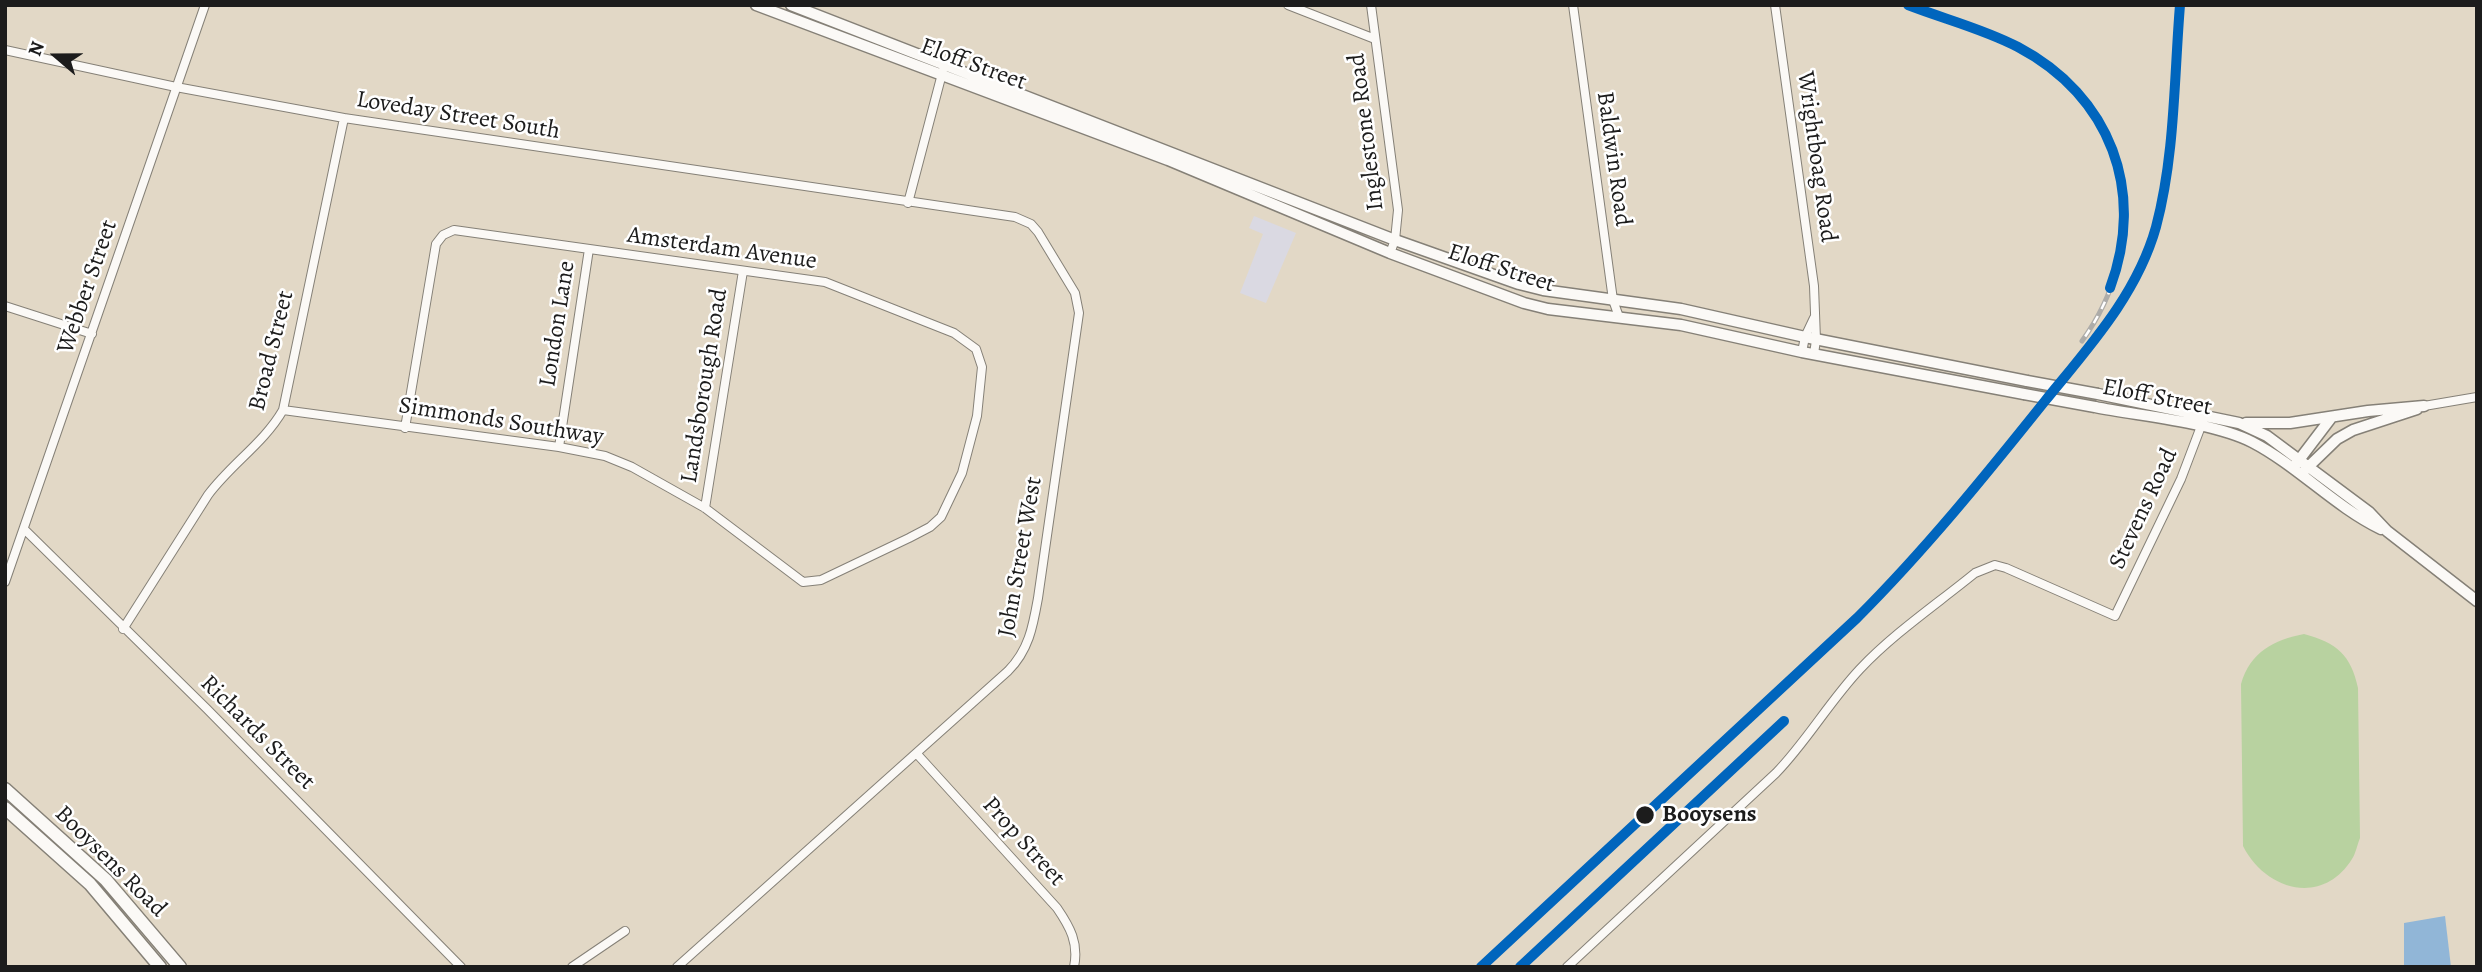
<!DOCTYPE html>
<html>
<head>
<meta charset="utf-8">
<style>
  body { margin:0 }
  #map { position:relative; width:2482px; height:972px; overflow:hidden; background:#e2d8c6; font-family:Alegreya,serif }
  canvas { display:block }
  .frame { position:absolute; inset:0; border:7px solid #1c1c1c; pointer-events:none }
  .north { position:absolute; left:21px; top:21px; width:70px; height:70px; -webkit-text-stroke:5px #fff; paint-order:stroke; rotate:290deg; font-size:19px; font-weight:700; line-height:28px; text-align:center; color:#1c1c1c }
  .north::after { content:''; display:block; margin:auto; width:24px; height:32px; background:#1c1c1c; clip-path:polygon(50% 0,100% 100%,50% 72%,0 100%) }
</style>
</head>
<body>
<div id="map">
<canvas width="2482" height="972"></canvas>
<div class="frame"></div>
<div class="north">N</div>
</div>
<script>
const ctx = document.querySelector('canvas').getContext('2d');
ctx.lineJoin = 'round';
function paint(path, color) { ctx.fillStyle = color; ctx.fill(path, 'evenodd'); }
function strokePath(path, color, width, dash) { ctx.strokeStyle = color; ctx.lineWidth = width; ctx.lineCap = dash ? 'butt' : 'round'; ctx.setLineDash(dash || []); ctx.stroke(path); }
function write(font, color, halo, rows, align = 'center') {
  ctx.font = font + ' Alegreya,serif'; ctx.lineWidth = 5; ctx.setLineDash([]); ctx.textBaseline = 'middle'; ctx.strokeStyle = halo; ctx.fillStyle = color; for (const [text, x, y, turn = 0] of rows) {
    ctx.save(); ctx.translate(x, y); ctx.rotate((+turn || 0) * Math.PI / 180); ctx.textAlign = isNaN(turn) ? turn : align; if (halo) ctx.strokeText(text, 0, 0); ctx.fillText(text, 0, 0); ctx.restore();
  }
}
paint(new Path2D(`
  M1254 216 1296 233 1266 303 1240 293 1263 234 1249 228Z`), '#dad9e2');
paint(new Path2D(`
  M2304 634C2337 643 2351 655 2358 688L2360 838C2357 845 2356 853 2352 859 2322 907 2265 890 2243 846L2241 684C2250 652 2274 640 2304 634Z`), '#b8d2a0');
paint(new Path2D(`
  M2445 916 2451 967H2404V923Z`), '#91b6d7');
const street = new Path2D(`
  M1288 5 1375 39
  M1371 5 1398 210 1395 240 1390 253
  M1573 5 1613 300 1619 317
  M1775 5 1814 286 1816 340 1814 354
  M5 50 176 87 344 118 1015 217 1031 224 1038 232 1075 293 1079 313 1038 598C1033 626 1029 650 1008 671L677 967
  M908 203 943 70
  M5 306 92 334
  M1802 352 1805 337 1814 318
  M2424 406 2477 397
  M283 410 559 447 605 456 632 467 705 508 803 582 821 580 909 538 930 527 941 517 962 473 977 416 982 367 976 349 954 333 825 282 454 230 443 235 436 244 405 428
  M559 447 589 249
  M705 508 743 271
  M24 529 207 709 461 967
  M5 582 205 5
  M123 629 208 495C231 464 264 443 283 410L344 118
  M917 754 1057 908C1070 927 1079 943 1074 967
  M572 967 625 931
  M1567 967 1776 773C1807 741 1829 702 1860 669 1894 633 1937 604 1975 573L1995 565 2006 568 2115 616 2181 479 2203 421`);
const secondary = new Path2D(`
  M756 5 1168 160 1390 253 1524 303 1548 309 1681 325 1802 352 2024 394
  M791 5 1395 240 1519 284 1543 290 1681 309 1805 337 2027 381
  M2098 394 2239 423 2267 436 2369 512 2387 531 2477 601
  M2095 407C2140 416 2212 422 2252 442 2298 466 2334 506 2381 529
  M2246 423H2290L2368 411 2424 406
  M2296 464 2331 418
  M2305 470 2337 439 2353 430 2417 409`);
const primary = new Path2D(`
  M5 789 106 880 180 967
  M5 808 90 884 160 967`);
strokePath(street, '#858077', 10);
strokePath(secondary, '#858077', 13);
strokePath(primary, '#858077', 15);
strokePath(street, '#fbf9f6', 8);
strokePath(secondary, '#fbf9f6', 10);
strokePath(primary, '#fbf9f6', 12);
const rail = new Path2D(`
  M1908 5C1951 21 1999 33 2037 58 2135 124 2150 247 2082 341
  M1481 967 1857 618C1925 550 1985 476 2045 401 2088 348 2137 295 2156 227 2175 156 2174 78 2180 5`);
strokePath(rail, '#adaca9', 5);
strokePath(rail, '#fff', 2.5, [8]);
const secondaryBridge = new Path2D(`
  M2027 381 2098 394
  M2024 394 2095 407`);
strokePath(secondaryBridge, '#858077', 13, []);
strokePath(secondaryBridge, '#fbf9f6', 10);
strokePath(new Path2D(`
  M1908 5C1944 19 1984 29 2018 47 2111 96 2146 192 2110 288
  M1481 967 1857 618C1925 550 1985 476 2045 401 2088 348 2137 295 2156 227 2175 156 2174 78 2180 5
  M1520 967 1784 721`), '#0065bd', 10);
for (const [x, y, r, color] of [
  [1645,815,10,"#1c1c1c"]
]) { const dot = new Path2D(); dot.arc(x, y, r, 0, 2 * Math.PI); ctx.fillStyle = color; ctx.fill(dot); strokePath(dot, '#fff', 2.5); }
write('24px', '#1c1c1c', '#fff', [
  ["Eloff Street",973,65,20],
  ["Loveday Street South",458,116,9],
  ["Inglestone Road",1367,132,-97],
  ["Wrightboag Road",1816,157,82],
  ["Baldwin Road",1613,159,82],
  ["Amsterdam Avenue",722,249,8],
  ["Eloff Street",1501,269,18],
  ["Webber Street",88,287,-71],
  ["London Lane",558,324,-81],
  ["Broad Street",272,351,-76],
  ["Landsborough Road",705,386,-81],
  ["Eloff Street",2157,398,11],
  ["Simmonds Southway",501,422,9],
  ["Stevens Road",2144,509,-65],
  ["John Street West",1021,557,-80],
  ["Richards Street",257,733,45],
  ["Prop Street",1023,842,48],
  ["Booysens Road",110,862,45]
]);
write('bold 24px', '#1c1c1c', '#fff', [
  ["Booysens",1662,815]
], 'left');
</script>
</body>
</html>
